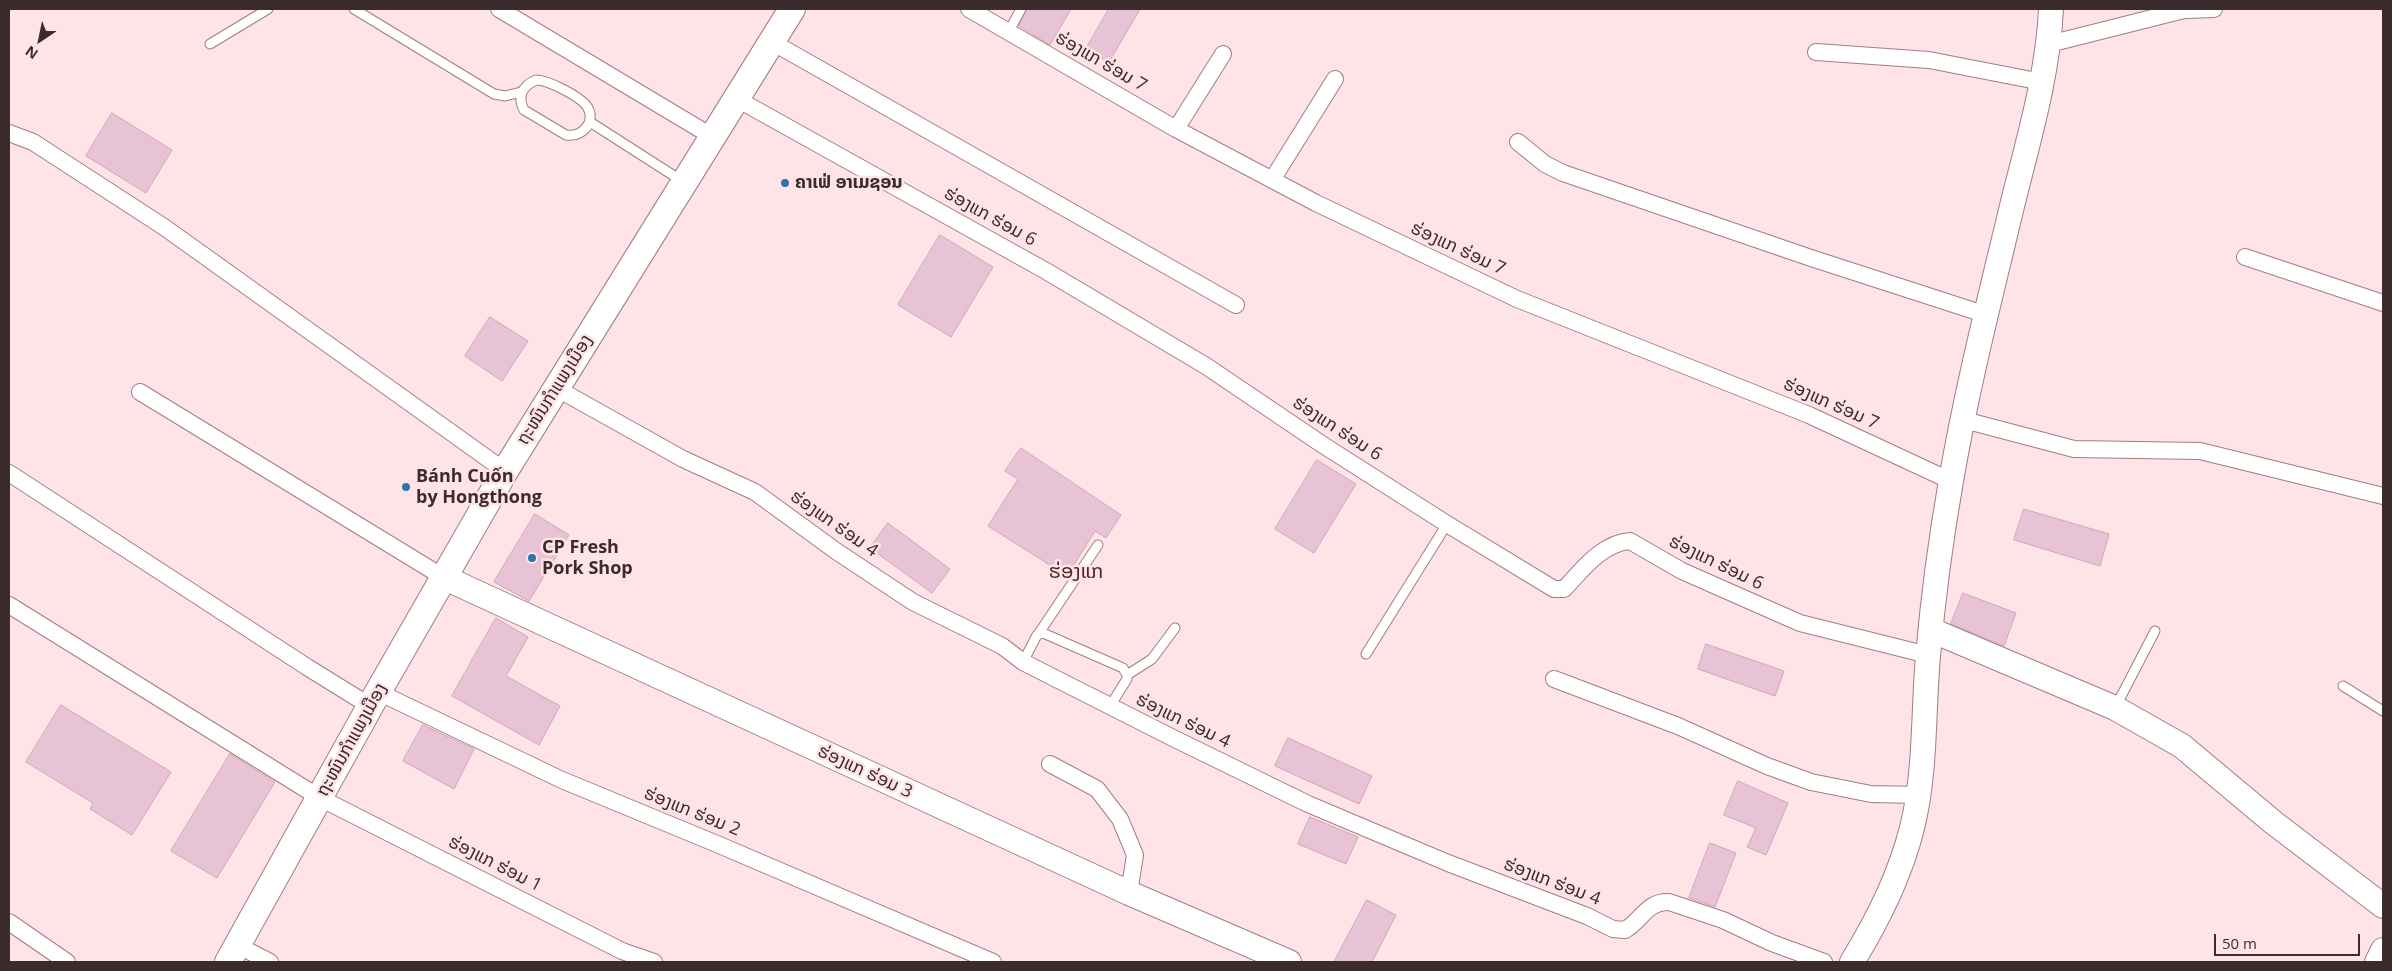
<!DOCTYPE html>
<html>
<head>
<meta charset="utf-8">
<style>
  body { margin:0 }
  #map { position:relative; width:2392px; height:971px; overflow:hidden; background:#fee4e6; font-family:"Open Sans",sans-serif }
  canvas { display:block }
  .frame { position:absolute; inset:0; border:10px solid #3c2b2d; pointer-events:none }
  .north { position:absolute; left:15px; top:15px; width:50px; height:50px; -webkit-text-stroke:4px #fee4e6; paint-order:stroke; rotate:214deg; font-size:14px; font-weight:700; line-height:20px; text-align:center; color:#3c2b2d }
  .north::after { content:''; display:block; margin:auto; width:18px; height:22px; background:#3c2b2d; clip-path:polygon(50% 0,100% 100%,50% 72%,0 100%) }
  .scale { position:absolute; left:2214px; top:934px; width:146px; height:22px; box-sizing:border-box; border:2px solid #3c2b2d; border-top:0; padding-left:6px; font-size:15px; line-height:18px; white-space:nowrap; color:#3c2b2d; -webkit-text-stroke:4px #fee4e6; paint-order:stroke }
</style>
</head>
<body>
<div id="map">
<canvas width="2392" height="971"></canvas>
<div class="frame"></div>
<div class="north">N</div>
<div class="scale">50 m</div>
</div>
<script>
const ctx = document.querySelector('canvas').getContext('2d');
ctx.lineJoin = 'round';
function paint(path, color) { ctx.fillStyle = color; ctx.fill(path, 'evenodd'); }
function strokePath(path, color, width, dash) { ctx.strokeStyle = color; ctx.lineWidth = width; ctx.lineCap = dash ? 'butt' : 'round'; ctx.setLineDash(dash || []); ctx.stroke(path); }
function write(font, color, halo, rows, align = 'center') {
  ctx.font = font + ' "Open Sans","Noto Sans Lao",sans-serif'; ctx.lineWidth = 5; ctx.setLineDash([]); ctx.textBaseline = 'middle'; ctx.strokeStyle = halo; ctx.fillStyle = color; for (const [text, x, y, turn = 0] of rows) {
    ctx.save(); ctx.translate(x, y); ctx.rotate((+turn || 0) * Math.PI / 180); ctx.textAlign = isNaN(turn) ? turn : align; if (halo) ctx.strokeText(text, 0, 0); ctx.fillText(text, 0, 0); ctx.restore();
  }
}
const building = new Path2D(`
  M1027 9H1071L1050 45 1019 26Z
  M1109 9H1140L1109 62 1086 49Z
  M112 113 172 150 146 193 86 156Z
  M940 235 993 267 951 337 898 305Z
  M490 317 528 341 502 381 465 356Z
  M1021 448 1121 515 1106 538 1095 531 1067 576 988 526 1018 479 1005 471Z
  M1317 460 1356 484 1314 553 1275 529Z
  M2024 509 2109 534 2100 566 2014 540Z
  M535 514 569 535 529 601 494 582Z
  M888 523 950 569 932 593 870 548Z
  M1963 593 2016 613 2004 646 1951 624Z
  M496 618 528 637 506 676 560 706 539 745 452 696Z
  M1706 644 1784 671 1775 696 1698 669Z
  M61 705 171 772 132 835 90 809 93 803 26 762Z
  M423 725 474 749 454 789 403 761Z
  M1288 738 1372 776 1359 804 1275 766Z
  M230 754 275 782 217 878 171 851Z
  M1738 781 1788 803 1766 855 1747 847 1756 828 1724 815Z
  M1310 817 1358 837 1346 864 1298 844Z
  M1710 843 1736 853 1715 907 1689 898Z
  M1367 900 1396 915 1372 962H1334Z`);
paint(building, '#e8c3d6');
strokePath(building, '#cca7b9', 1);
const lane = new Path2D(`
  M354 9 494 94 505 96 521 92
  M1009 31 1021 9
  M210 44 268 9
  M536 80C548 80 582 97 588 108 596 124 581 137 566 135L524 110C517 97 522 86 536 80Z
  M590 122 682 181
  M1039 633 1098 545
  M1366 654 1447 524
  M1023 662 1037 635 1043 633 1123 668 1127 675V679L1110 706
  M1127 675 1152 659 1175 628
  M2343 686 2383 711
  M2115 708 2155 631`);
const street = new Path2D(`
  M499 9 713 137
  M969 9 1176 129 1316 203 1517 299 1809 415 1951 481
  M772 42 1236 305
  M2049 44 2184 10 2214 9
  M1816 52 1929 60 2042 82
  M737 99 1046 271 1206 366 1323 445 1447 524 1554 589H1564C1582 570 1602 543 1630 541L1682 571 1800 623 1928 655
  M1176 129 1223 54
  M9 133 33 142 164 227 505 471
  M1518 142 1545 164 1563 173 1811 258 1987 315
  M1272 180 1335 79
  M2245 257 2383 303
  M556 388 683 459 755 492 836 551 913 602 1002 646 1023 662 1173 738 1308 804 1448 863 1587 916 1613 929 1625 930C1642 920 1647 901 1669 902L1723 920 1772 943 1824 962
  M140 392 443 577
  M1964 420 2074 449 2200 451 2383 496
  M9 473 307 667 370 706
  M9 605 320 798 622 951 654 962
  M1554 679 1678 726 1767 766 1811 782 1871 794 1919 795
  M378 692 562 780 717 844 993 962
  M1050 764 1097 789 1120 819 1135 855 1129 893
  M9 922 67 962
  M239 946 270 962`);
const secondary = new Path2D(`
  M443 577 1129 893 1289 962
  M1931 630 2115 708 2182 746 2274 823 2383 906
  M1852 962C1878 920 1900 876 1912 828 1926 772 1923 713 1928 656 1933 598 1941 538 1951 481 1967 387 1991 294 2013 202 2029 138 2048 74 2051 9
  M2377 962 2383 950`);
const primary = new Path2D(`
  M228 962 378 692 505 471 792 9`);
strokePath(lane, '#a37c80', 11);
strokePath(street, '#a37c80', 18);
strokePath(secondary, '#a37c80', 26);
strokePath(primary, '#a37c80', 28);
strokePath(lane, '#fff', 9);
strokePath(street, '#fff', 16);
strokePath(secondary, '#fff', 24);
strokePath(primary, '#fff', 26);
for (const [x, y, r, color] of [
  [785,183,5,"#2b76a9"],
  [406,487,5,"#2b76a9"],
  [532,558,5,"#2b76a9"]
]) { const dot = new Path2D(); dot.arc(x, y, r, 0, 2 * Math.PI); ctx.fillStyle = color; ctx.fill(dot); strokePath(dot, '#fee4e6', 2); }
write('18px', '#3c2b2d', '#fee4e6', [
  ["ຮ່ອງແກ ຮ່ອມ 7",1101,62,30],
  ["ຮ່ອງແກ ຮ່ອມ 6",990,217,29],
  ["ຮ່ອງແກ ຮ່ອມ 7",1458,249,25],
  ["ຖະໜົນກຳແພງເມືອງ",555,390,-58],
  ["ຮ່ອງແກ ຮ່ອມ 7",1831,404,24],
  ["ຮ່ອງແກ ຮ່ອມ 6",1337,429,33],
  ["ຮ່ອງແກ ຮ່ອມ 4",834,524,35],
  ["ຮ່ອງແກ ຮ່ອມ 6",1716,563,26],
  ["ຮ່ອງແກ ຮ່ອມ 4",1183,721,26],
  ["ຖະໜົນກຳແພງເມືອງ",352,740,-61],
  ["ຮ່ອງແກ ຮ່ອມ 3",865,772,25],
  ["ຮ່ອງແກ ຮ່ອມ 2",692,812,22],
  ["ຮ່ອງແກ ຮ່ອມ 1",495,864,27],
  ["ຮ່ອງແກ ຮ່ອມ 4",1552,882,21]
]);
write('bold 18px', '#3c2b2d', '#fee4e6', [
  ["ຄາເຟ່ ອາເມຊອນ",795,183],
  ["Bánh Cuốn",416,477],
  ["by Hongthong",416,498],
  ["CP Fresh",542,548],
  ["Pork Shop",542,569]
], 'left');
write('20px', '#4a292d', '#fee4e6', [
  ["ຮ່ອງແກ",1076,572]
]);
</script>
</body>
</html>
